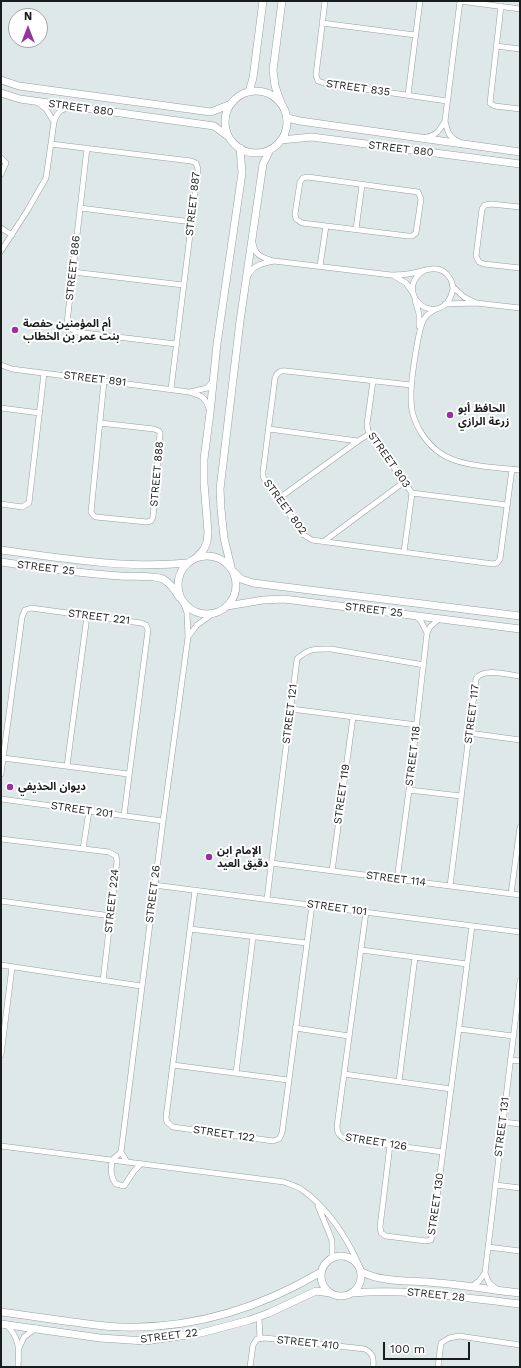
<!DOCTYPE html>
<html>
<head>
<meta charset="utf-8">
<style>
  body { margin:0 }
  #map { position:relative; width:521px; height:1368px; overflow:hidden; background:#dfe8e9; font-family:"Work Sans",sans-serif }
  canvas { display:block }
  .frame { position:absolute; inset:0; border:2px solid #1a1d1d; pointer-events:none }
  .north { position:absolute; left:8px; top:8px; width:40px; height:40px; box-sizing:border-box; background:#fff; border:1px solid #a3a5a5; border-radius:50%; rotate:0deg; font-size:11px; font-weight:700; line-height:16px; text-align:center; color:#1a1d1d }
  .north::after { content:''; display:block; margin:auto; width:14px; height:18px; background:#95349b; clip-path:polygon(50% 0,100% 100%,50% 72%,0 100%) }
  .scale { position:absolute; left:383px; top:1342px; width:87px; height:18px; box-sizing:border-box; border:2px solid #1a1d1d; border-top:0; padding-left:5px; font-size:12px; line-height:14px; white-space:nowrap; color:#1a1d1d; -webkit-text-stroke:3px #fff; paint-order:stroke }
</style>
</head>
<body>
<div id="map">
<canvas width="521" height="1368"></canvas>
<div class="frame"></div>
<div class="north">N</div>
<div class="scale">100 m</div>
</div>
<script>
const ctx = document.querySelector('canvas').getContext('2d');
ctx.lineJoin = 'round';
function strokePath(path, color, width, dash) { ctx.strokeStyle = color; ctx.lineWidth = width; ctx.lineCap = dash ? 'butt' : 'round'; ctx.setLineDash(dash || []); ctx.stroke(path); }
function write(font, color, halo, rows, align = 'center') {
  ctx.font = font + ' "Work Sans","Noto Sans Arabic",sans-serif'; ctx.lineWidth = 4; ctx.setLineDash([]); ctx.textBaseline = 'middle'; ctx.strokeStyle = halo; ctx.fillStyle = color; for (const [text, x, y, turn = 0] of rows) {
    ctx.save(); ctx.translate(x, y); ctx.rotate((+turn || 0) * Math.PI / 180); ctx.textAlign = isNaN(turn) ? turn : align; if (halo) ctx.strokeText(text, 0, 0); ctx.fillText(text, 0, 0); ctx.restore();
  }
}
const street = new Path2D(`
  M325 1 316 75 318 81 324 83 447 101
  M460 1 520 9
  M501 6 490 103 491 104 495 106 520 109
  M322 23 415 35
  M496 46 520 49
  M408 95 420 1
  M37 102 46 109 54 122
  M426 137C437 136 440 129 445 121
  M458 141C449 138 447 130 445 121L460 1
  M51 144 191 161 196 163 198 169 171 389
  M87 148 67 323 70 328 76 332 176 344
  M1 158 6 163 1 174
  M308 177 418 192 421 199 416 233 412 236H408L302 223 296 219 295 214 300 182 303 178Z
  M520 207 491 204 485 205 482 209 476 256 479 262 484 264 520 268
  M80 208 192 222
  M1 228 12 235
  M356 229 362 185
  M253 243C255 256 262 257 273 261
  M1 251 27 211 46 178 54 122C57 112 61 109 71 107
  M320 266 326 226
  M73 272 183 285
  M248 276C253 265 263 263 274 261L391 275C399 275 406 275 413 273 423 271 433 266 443 271 449 275 453 282 453 289 452 294 450 299 447 303 426 324 395 287 425 270
  M394 276 406 283 413 293
  M453 287 464 297 474 302
  M415 300 419 314V326
  M445 304 476 303 520 308
  M436 309C431 312 427 314 424 319 418 329 411 381 411 394 411 399 411 405 412 410 415 426 426 443 440 453 460 467 495 467 520 470
  M1 365 12 369 189 392C200 395 206 397 209 409
  M373 381 367 424 368 431 412 493 507 505
  M411 385 286 371C280 370 277 373 275 378L263 472V477L304 535 312 540 493 564 497 563 500 559 512 469
  M190 392 207 388 213 381
  M1 408 40 413
  M100 423 154 429 159 431 160 433 153 517 151 521 147 522 96 517 94 516 91 512 104 381
  M269 429 358 441
  M278 499 358 441 369 434
  M1 504 22 507 29 503 44 373
  M323 542 404 482
  M404 552 412 493
  M416 616 421 621 427 633
  M188 637 197 625 214 613
  M291 709 417 725
  M469 733 520 740
  M3 758 128 774
  M67 766 87 616
  M1 774 22 617 25 610 31 608 141 623 146 625 148 630 124 815
  M409 790 461 796
  M1 799 163 821
  M1 839 109 852 116 856 117 861 103 981
  M83 849 89 811
  M271 863 520 895
  M332 871 353 717
  M397 880 409 790 427 633 430 627 439 619
  M154 885 520 932
  M450 886 476 679C483 667 508 675 520 676
  M195 890 166 1118 167 1122 173 1127 273 1141 279 1139 282 1133 312 905
  M511 894 520 827
  M267 899 297 659C309 648 315 649 331 649L424 665
  M1 901 111 916
  M366 912 337 1126C337 1133 339 1136 345 1139L443 1152
  M190 929 306 943
  M361 950 467 964
  M1 965 141 986
  M295 1028 349 1036
  M459 1029 513 1036
  M1 1055 12 967
  M510 1060 520 1061
  M173 1065 288 1080
  M236 1073 253 937
  M344 1074 451 1089
  M399 1081 415 957
  M503 1122 520 1124
  M390 1145 380 1227 381 1233 386 1236 426 1241 431 1240 432 1236 472 926
  M1 1146 284 1182C289 1184 296 1186 301 1189 326 1206 346 1236 358 1263
  M121 1152 112 1160C111 1169 110 1177 116 1184L124 1186 134 1171 141 1164
  M127 1162 121 1152 163 821 188 637 187 613 183 602
  M496 1185 520 1188
  M318 1206 330 1235 332 1241V1258
  M488 1247 520 1251
  M485 1273 489 1283 498 1290
  M471 1287 479 1281 485 1273 520 981
  M259 1317 260 1339
  M6 1324C20 1339 19 1348 18 1367
  M19 1348 24 1337 36 1328
  M250 1367 253 1345 257 1339 265 1338 365 1349C373 1354 374 1357 373 1367
  M438 1367 441 1343 449 1338 459 1336 520 1345`);
const secondary = new Path2D(`
  M1 80 19 86 211 112 231 104
  M225 122a31 31 0 1 1 62 0a31 31 0 1 1-62 0Z
  M249 92 253 78 263 1
  M1 93 20 99 214 126 229 137
  M281 103 275 86 273 70 282 1
  M287 118 300 121 520 152
  M281 140 312 137 520 164
  M1 550C60 558 127 569 187 563
  M178 585a29 29 0 1 1 58 0a29 29 0 1 1-58 0Z
  M197 557 204 549 207 542 208 532 204 483V459L210 413 217 344 242 173 240 148
  M1 562C41 568 80 573 120 576 132 577 152 575 163 579 170 583 175 590 179 597
  M231 567 224 538 221 509 220 489 240 321 263 164 270 150
  M234 572 241 579 253 583 520 616
  M227 606 263 600 284 599 520 629
  M321 1276a20 20 0 1 1 40 0a20 20 0 1 1-40 0Z
  M362 1272C382 1283 414 1280 437 1283 465 1285 492 1290 520 1293
  M352 1293C409 1288 464 1298 520 1304
  M1 1312C25 1315 49 1319 73 1322 89 1324 106 1327 122 1327 193 1329 260 1308 321 1272
  M1 1324 100 1338 145 1341 201 1333 250 1320 269 1313 316 1291 330 1293`);
strokePath(street, '#979fa0', 6);
strokePath(secondary, '#979fa0', 8);
strokePath(street, '#fff', 5);
strokePath(secondary, '#fff', 7);
for (const [x, y, r, color] of [
  [15,330,4,"#95349b"],
  [450,415,4,"#95349b"],
  [10,787,4,"#95349b"],
  [209,857,4,"#95349b"]
]) { const dot = new Path2D(); dot.arc(x, y, r, 0, 2 * Math.PI); ctx.fillStyle = color; ctx.fill(dot); strokePath(dot, '#fff', 1.5); }
write('11px', '#1a1d1d', '#fff', [
  ["STREET 835",358,88,8],
  ["STREET 880",81,108,8],
  ["STREET 880",401,149,7],
  ["STREET 887",193,204,-84],
  ["STREET 886",73,268,-84],
  ["STREET 891",95,379,7],
  ["STREET 803",389,460,55],
  ["STREET 888",157,474,-85],
  ["STREET 802",285,507,54],
  ["STREET 25",46,568,7],
  ["STREET 25",374,610,7],
  ["STREET 221",99,617,7],
  ["STREET 121",290,714,-83],
  ["STREET 117",472,714,-83],
  ["STREET 118",413,756,-83],
  ["STREET 119",342,794,-82],
  ["STREET 201",82,810,8],
  ["STREET 114",396,879,7],
  ["STREET 26",153,894,-83],
  ["STREET 224",112,901,-84],
  ["STREET 101",337,908,8],
  ["STREET 131",502,1127,-83],
  ["STREET 122",224,1134,8],
  ["STREET 126",376,1142,9],
  ["STREET 130",436,1204,-82],
  ["STREET 28",436,1295,6],
  ["STREET 22",169,1336,-7],
  ["STREET 410",308,1343,6]
]);
write('bold 11px', '#1a1d1d', '#fff', [
  ["أم المؤمنين حفصة",23,324],
  ["بنت عمر بن الخطاب",23,337],
  ["الحافظ أبو",458,409],
  ["زرعة الرازي",458,422],
  ["ديوان الحذيفي",18,787],
  ["الإمام ابن",217,851],
  ["دقيق العيد",217,864]
], 'left');
</script>
</body>
</html>
